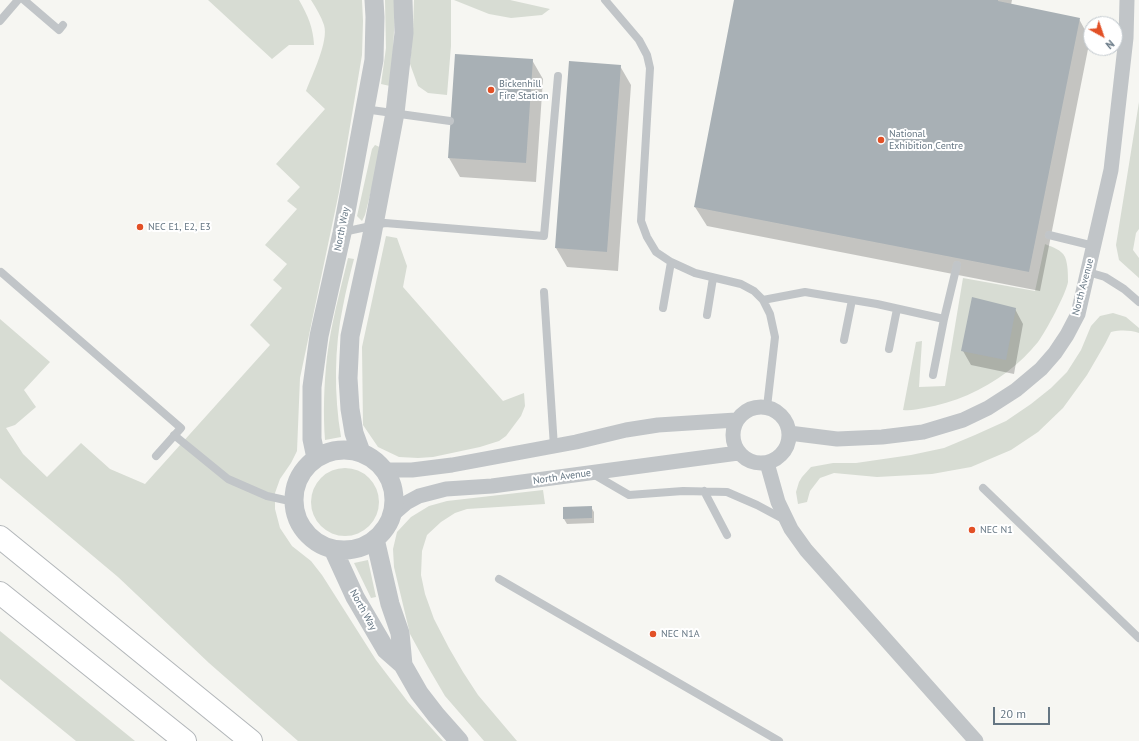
<!DOCTYPE html>
<html>
<head>
<meta charset="utf-8">
<style>
  body { margin:0 }
  #map { position:relative; width:1139px; height:741px; overflow:hidden; background:#f6f6f2; font-family:"PT Sans",sans-serif }
  canvas { display:block }
  .north { position:absolute; left:1083px; top:16px; width:40px; height:40px; box-sizing:border-box; background:#fff; border:1px solid #c1c8cd; border-radius:50%; rotate:140deg; font-size:11px; font-weight:700; line-height:16px; text-align:center; color:#657683 }
  .north::after { content:''; display:block; margin:auto; width:14px; height:18px; background:#e25026; clip-path:polygon(50% 0,100% 100%,50% 72%,0 100%) }
  .scale { position:absolute; left:993px; top:707px; width:57px; height:18px; box-sizing:border-box; border:2px solid #657683; border-top:0; padding-left:5px; font-size:12px; line-height:14px; white-space:nowrap; color:#657683; -webkit-text-stroke:3px #fff; paint-order:stroke }
</style>
</head>
<body>
<div id="map">
<canvas width="1139" height="741"></canvas>
<div class="north">N</div>
<div class="scale">20 m</div>
</div>
<script>
const ctx = document.querySelector('canvas').getContext('2d');
ctx.lineJoin = 'round';
function paint(path, color) { ctx.fillStyle = color; ctx.fill(path, 'evenodd'); }
function strokePath(path, color, width, dash) { ctx.strokeStyle = color; ctx.lineWidth = width; ctx.lineCap = dash ? 'butt' : 'round'; ctx.setLineDash(dash || []); ctx.stroke(path); }
function write(font, color, halo, rows, align = 'center') {
  ctx.font = font + ' "PT Sans",sans-serif'; ctx.lineWidth = 4; ctx.setLineDash([]); ctx.textBaseline = 'middle'; ctx.strokeStyle = halo; ctx.fillStyle = color; for (const [text, x, y, turn = 0] of rows) {
    ctx.save(); ctx.translate(x, y); ctx.rotate((+turn || 0) * Math.PI / 180); ctx.textAlign = isNaN(turn) ? turn : align; if (halo) ctx.strokeText(text, 0, 0); ctx.fillText(text, 0, 0); ctx.restore();
  }
}
paint(new Path2D(`
  M208 0H299C308 16 313 27 314 45H289L272 59Z
  M311 0H362L363 21 362 55 339 192 300 378 297 451 291 463 280 479 275 493V509L280 528 292 546 311 561 322 575 376 660 408 702 443 741H298L209 663 118 577 0 478V319L50 362 24 390 36 407 15 425 6 428 23 454 47 477 81 443 110 469 145 484 270 345 250 325 282 288 273 280 287 264 265 245 297 209 287 201 300 187 276 164 325 109 306 91C312 75 329 41 324 25 321 16 316 8 311 0Z
  M385 0H394C395 29 393 57 390 86L381 84 386 48Z
  M414 0H451V46L447 95 428 93 418 86 410 64 413 29Z
  M454 0H510L550 9 542 15 511 18 489 14Z
  M1139 102V229L1136 233 1133 250 1139 258V278L1119 260 1116 245Z
  M375 145 382 148 365 215 362 221 357 216 372 149Z
  M386 236 397 238 407 266 403 287 503 401 524 393 525 406 521 416 506 436 499 441 480 447 433 457 418 458 399 457 378 447 363 425 362 347Z
  M1045 244C1052 247 1062 250 1065 257 1068 264 1068 275 1068 282 1066 294 1046 331 1038 342 1029 353 1019 363 1007 372 983 390 954 403 924 408 917 409 911 411 903 410L916 342 922 341 919 387 945 386 963 278 1035 291Z
  M348 258 354 259C350 274 346 290 343 306 334 348 334 395 341 437L325 440C323 413 324 384 327 357 331 324 340 291 348 258Z
  M1113 313 1126 317 1139 328V333C1129 330 1121 330 1111 332L1105 344 1087 375 1063 408 1038 432 1011 450 971 467 932 474 877 477 834 473 820 478 810 491 807 502 798 504 796 492 799 482 802 477 811 467 833 463H856L911 455 944 448 975 435 1006 421 1031 404 1051 388 1067 372 1081 350 1091 326 1100 316Z
  M311 502a34 34 0 1 1 68 0a34 34 0 1 1-68 0Z
  M543 490 545 504 467 509 455 513 441 522 427 535 422 551 421 575 425 594 434 619 449 648 463 672 478 695 517 741H484L445 696 428 667 410 634 394 567 393 549 397 532 411 517 429 506 447 501Z
  M368 560 376 597 371 598 354 563Z
  M0 631 135 741H76L0 679Z`), '#d7dcd3');
paint(new Path2D(`
  M735 0H1012L1011 5 1079 19 1090 39 1040 291 707 226 695 207Z
  M532 60 543 79 536 182 460 177 449 158Z
  M620 66 631 85 618 271 567 267 556 248Z
  M1015 309 1023 324 1014 374 971 365 963 351Z
  M591 507 594 512V523L567 524 564 519V508Z`), '#0003');
paint(new Path2D(`
  M734 0H998V1L1080 18 1029 272 694 207Z
  M455 54 533 59 526 163 448 158Z
  M569 61 621 65 607 252 555 248Z
  M972 297 1016 308 1006 360 961 351Z
  M592 506V518L563 519V507Z`), '#a8b0b5');
const motorway = new Path2D(`
  M0 537 251 741
  M0 593 185 741`);
strokePath(motorway, '#b2b6b9', 24);
strokePath(new Path2D(`
  M24 0 59 30 63 25
  M605 0 639 40 647 55 650 68 641 221 647 237 656 252 671 262 695 273 741 284 754 291 763 300 770 314 775 337 767 407
  M0 21 18 0
  M364 109 450 121
  M343 232 385 223 544 236 558 76
  M1049 235 1094 246
  M1 272 181 428 156 456
  M1088 272 1105 277 1124 289 1139 302
  M544 292 554 447
  M763 300 805 292 877 304 944 319 933 375
  M663 308 671 262
  M707 315 713 278
  M944 319 957 265
  M844 340 852 300
  M889 349 897 309
  M174 435 228 479 267 496 294 502
  M593 474 629 495 683 491 727 492 757 505 785 520
  M983 488 1139 638
  M704 491 727 535
  M499 579 779 741`), '#c1c5c8', 8);
strokePath(new Path2D(`
  M733 435a28 28 0 1 1 56 0a28 28 0 1 1-56 0Z
  M789 433 837 439 882 437 923 432 963 420 988 408 1016 390 1041 369 1055 353 1067 335 1078 314 1111 170 1126 38 1127 0
  M767 463 778 502 791 529 806 550 976 741
  M385 470H412L452 465 576 442 626 430 658 425 736 420
  M392 515 406 503 419 496 446 489 492 486 738 453`), '#c1c5c8', 15);
strokePath(new Path2D(`
  M294 500a50 50 0 1 1 100 0a50 50 0 1 1-100 0Z
  M361 452 354 433 350 409 348 378 350 336 371 240 395 113 404 33 403 0
  M316 458 312 439V387L319 336 342 233 374 60 375 17 374 0
  M375 539 390 604 400 633 403 665
  M333 549 355 597 386 650 403 665 419 693 436 715 459 741`), '#c1c5c8', 19);
strokePath(motorway, '#fff', 22);
for (const [x, y, r, color] of [
  [491,90,4,"#e25026"],
  [881,140,4,"#e25026"],
  [140,227,4,"#e25026"],
  [972,530,4,"#e25026"],
  [653,634,4,"#e25026"]
]) { const dot = new Path2D(); dot.arc(x, y, r, 0, 2 * Math.PI); ctx.fillStyle = color; ctx.fill(dot); strokePath(dot, '#fff', 1.5); }
write('10px', '#657683', '#fff', [
  ["Bickenhill",499,84],
  ["Fire Station",499,96],
  ["National",889,134],
  ["Exhibition Centre",889,146],
  ["NEC E1, E2, E3",148,227],
  ["NEC N1",980,530],
  ["NEC N1A",661,634]
], 'left');
write('10px', '#657683', '#fff', [
  ["North Way",342,229,-79],
  ["North Avenue",1083,287,-75],
  ["North Avenue",562,477,-8],
  ["North Way",363,610,61]
]);
</script>
</body>
</html>
